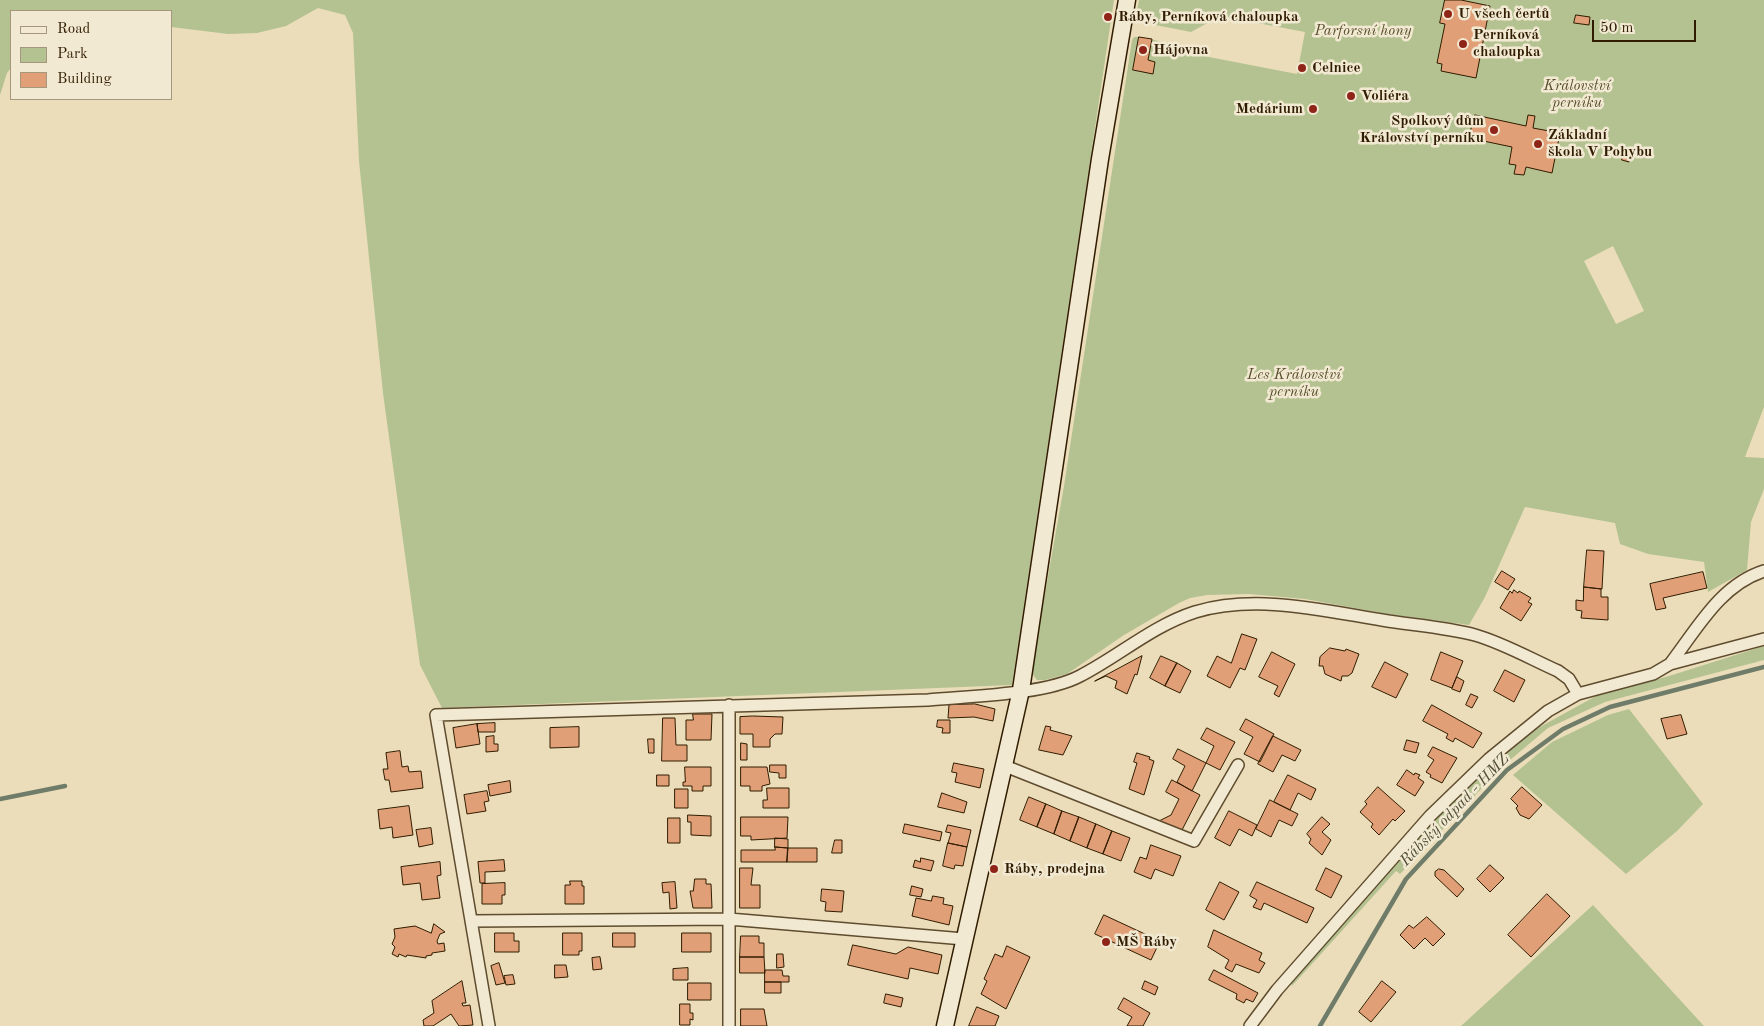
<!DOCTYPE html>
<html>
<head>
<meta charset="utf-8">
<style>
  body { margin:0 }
  #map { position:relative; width:1764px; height:1026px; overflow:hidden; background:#ebddb9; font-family:"Old Standard TT",serif }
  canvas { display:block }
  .legend { position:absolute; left:10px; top:10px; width:162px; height:90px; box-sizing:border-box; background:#f2e9d2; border:1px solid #a4977e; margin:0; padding:6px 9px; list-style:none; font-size:15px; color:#301c00 }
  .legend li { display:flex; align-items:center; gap:10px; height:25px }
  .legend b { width:25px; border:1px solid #a4977e }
  .scale { position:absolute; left:1592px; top:20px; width:104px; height:22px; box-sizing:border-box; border:2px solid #301c00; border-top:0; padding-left:6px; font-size:15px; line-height:18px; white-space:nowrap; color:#301c00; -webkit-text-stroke:4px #f2e9d2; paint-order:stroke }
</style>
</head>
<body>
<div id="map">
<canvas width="1764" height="1026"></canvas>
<ul class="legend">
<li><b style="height:6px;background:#f2e9d2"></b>Road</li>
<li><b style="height:14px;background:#b4c291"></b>Park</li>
<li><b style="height:14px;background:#e19f77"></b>Building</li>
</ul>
<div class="scale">50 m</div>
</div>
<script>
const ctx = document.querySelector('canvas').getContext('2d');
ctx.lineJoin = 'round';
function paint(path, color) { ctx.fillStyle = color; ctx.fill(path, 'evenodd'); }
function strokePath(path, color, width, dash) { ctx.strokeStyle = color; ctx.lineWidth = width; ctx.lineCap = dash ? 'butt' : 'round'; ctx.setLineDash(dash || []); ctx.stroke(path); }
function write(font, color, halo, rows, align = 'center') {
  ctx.font = font + ' "Old Standard TT",serif'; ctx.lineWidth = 5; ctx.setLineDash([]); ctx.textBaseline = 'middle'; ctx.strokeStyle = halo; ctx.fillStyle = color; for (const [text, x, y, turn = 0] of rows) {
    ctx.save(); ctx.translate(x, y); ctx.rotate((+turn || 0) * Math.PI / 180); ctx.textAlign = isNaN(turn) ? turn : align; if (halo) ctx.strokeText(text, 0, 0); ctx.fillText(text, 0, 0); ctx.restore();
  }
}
paint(new Path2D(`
  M0 0H1114L1012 685 442 708 420 665 383 393 359 161 353 33 345 15 318 8 286 26 257 33 228 34 171 27V11H11V68L7 73 0 95Z
  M1139 0H1764V407L1745 457 1764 458V489L1751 522 1747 570 1708 592 1704 562 1648 554 1620 544 1615 523 1525 507 1485 597 1469 625 1387 614 1305 599 1249 594 1207 595 1190 598 1179 603 1124 635 1067 674 1045 680H1037L1031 672 1064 486 1132 40 1134 37H1139L1183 46V52L1297 74 1305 32 1220 16 1191 32 1135 21ZM1613 246 1644 311 1616 324 1584 261Z
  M1764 646V660L1605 702 1548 728 1503 766 1400 874 1396 871 1292 986 1291 982 1439 813 1529 733 1596 696 1669 676Z
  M1629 709 1703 804 1677 831 1626 874 1513 775 1552 742 1608 715Z
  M1593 905 1704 1026H1461Z`), '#b4c291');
strokePath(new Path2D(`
  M0 799 65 786
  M1320 1026 1406 879 1507 770 1563 729 1610 707 1764 667`), '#6e7c69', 4.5);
const building = new Path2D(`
  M1445 0H1461L1490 6 1476 78 1441 71 1442 64 1437 63 1445 24 1440 23Z
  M1576 15 1590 17 1589 25 1574 23Z
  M1139 37 1152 39 1148 60 1155 62 1153 74 1133 70Z
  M1475 115 1526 126 1528 115 1535 116 1533 128 1560 133 1552 173 1526 167 1524 175 1514 174 1516 165 1509 164 1512 147 1469 138Z
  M1625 148 1633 150 1629 162 1622 160Z
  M1587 550 1604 551 1602 589 1584 587Z
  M1502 571 1515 579 1508 590 1495 582Z
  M1703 572 1707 588 1663 598 1666 608 1656 610 1650 584Z
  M1584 587 1601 589V597H1608V620L1581 618 1582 611 1576 610V600L1583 601Z
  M1514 590 1518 593 1519 591 1531 598 1528 602 1532 604 1521 621 1500 608 1510 591 1512 593Z
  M1242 634 1257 639 1245 670 1240 668 1230 688 1207 676 1217 656 1231 663Z
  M1330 648 1345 651 1346 649 1359 654 1352 673 1348 676H1342L1341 681 1325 674 1323 666H1319L1320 657Z
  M1272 652 1295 664 1279 697 1274 694 1278 686 1259 677Z
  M1441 652 1463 661 1452 688 1431 680Z
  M1142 656 1137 675 1135 674 1127 694 1115 688 1117 681 1106 676 1095 681Z
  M1161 656 1177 663 1165 686 1150 678Z
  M1385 662 1408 674 1396 698 1372 687Z
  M1177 663 1191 671 1180 693 1165 686Z
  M1505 670 1525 680 1514 702 1494 691Z
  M1457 677 1464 681 1460 692 1452 689Z
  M1471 694 1478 697 1472 708 1466 705Z
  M975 704 995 709 993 721 974 717 948 718 949 705Z
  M1432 705 1482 733 1473 748 1455 738 1453 742 1446 738 1448 734 1423 721Z
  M693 714H712L711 740H686V720H693Z
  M1681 715 1687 734 1667 739 1661 719Z
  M753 716 783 717 782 734H775L770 739V747H753V734H740V717Z
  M663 718H675L676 745H687V761H662Z
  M1246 719 1274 734 1260 762 1244 754 1253 737 1240 730Z
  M938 720H950V733H942L943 728 937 727Z
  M495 723V732H478L477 724Z
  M477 724 480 744 456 748 453 728Z
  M1046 726 1051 727 1050 730 1072 736 1063 755 1039 750Z
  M579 727V747L550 748V728Z
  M1207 728 1235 742 1220 770 1206 763 1214 746 1201 739Z
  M494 736V744H498V751L486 752V737Z
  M1273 736 1301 750 1295 761 1282 755 1273 772 1258 764Z
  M648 739H654V753H649Z
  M1407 740 1419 743 1416 753 1404 750Z
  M741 743 747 744V760H741Z
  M1433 747 1457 758 1442 783 1430 777 1431 775 1426 772 1434 760 1428 756Z
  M1178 749 1206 763 1192 791 1177 782 1185 766 1173 759Z
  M400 751 402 767 408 766 409 772 421 771 423 788 391 792 389 780H385L383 769H388L386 753Z
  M1137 753 1150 757 1149 759 1154 761 1144 795 1129 789 1137 763 1134 762Z
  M954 763 984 769 980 788 955 782 957 773 952 772Z
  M770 765H786V778H779V773L770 772Z
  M685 767H711V786H703V791H692V786H683V782H685Z
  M741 767H767L770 784 762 786V791H750V786H741Z
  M1407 770 1414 775 1415 773 1420 775 1418 778 1424 782 1415 796 1397 785Z
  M657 775H669V786H657Z
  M1288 775 1316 789 1311 800 1298 793 1290 810 1274 802Z
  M1172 780 1200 795 1182 830 1159 821 1171 815 1179 799 1166 792Z
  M510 781 511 792 490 796 488 785Z
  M1378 787 1405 811 1395 821 1393 819 1379 835 1371 827 1373 824 1360 812 1367 804 1365 802Z
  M1522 787 1542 805 1529 819 1520 815 1516 808 1518 806 1511 799Z
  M767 788H789V808H763V800H767Z
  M675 789H688V808H675Z
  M487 791 489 801 484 802 486 811 467 814 464 795Z
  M942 793 967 802 964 813 938 807Z
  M1029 797 1046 804 1037 827 1020 820Z
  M1270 800 1298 814 1292 826 1279 820 1271 837 1256 829Z
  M1046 804 1062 811 1054 834 1037 827Z
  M409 806 413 835 393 838 392 827 380 829 378 810Z
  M1062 811 1079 817 1070 841 1054 834Z
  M1229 811 1257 825 1252 836 1239 829 1230 846 1215 838Z
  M688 815 711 816V836L691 835V822H688Z
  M741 817H788L787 838 751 840V836H741Z
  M1079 817 1096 824 1087 848 1070 841Z
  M1322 817 1330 824 1322 832 1331 840 1322 855 1309 843 1311 839 1307 834Z
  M668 818H680V843H668Z
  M905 824 942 832 940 841 903 833Z
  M1096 824 1112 831 1103 854 1087 848Z
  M948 825 971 830 967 847 948 843 951 833 946 832Z
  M431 828 433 844 419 847 416 830Z
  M1112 831 1130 838 1121 861 1103 854Z
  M775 838 788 839V848L775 847Z
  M835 840H842V853H832Z
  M948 843 967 847 963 866 955 865 954 869 943 866Z
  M1151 845 1181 856 1173 876 1155 869 1151 879 1134 872 1140 857 1146 859Z
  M775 847 788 848 787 862H741V850H775Z
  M788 848H817V862H787Z
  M921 858 934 861 931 871 913 867 915 860 920 862Z
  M504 860 505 871 485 872V883H480L478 862Z
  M440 862 441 875 437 876 440 898 422 900 420 883 403 885 401 867Z
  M1490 865 1504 878 1490 892 1477 879Z
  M740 868H753L751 885H760V908H740Z
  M1326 868 1342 876 1331 898 1316 890Z
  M1439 869 1444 870 1464 889 1457 897 1435 876V872Z
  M695 879H706V884H711L712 908H693L690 891H693Z
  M570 881H582V886H584V904H565V885H570Z
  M675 882 677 908 670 909 669 892 663 893 662 883Z
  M1220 882 1239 892 1224 920 1206 910Z
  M1257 882 1314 908 1307 923 1264 903 1261 910 1253 907 1257 900 1250 896Z
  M505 883V895H502V904H482V884Z
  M912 886 923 889 921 897 910 895Z
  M822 889 844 891 842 912 825 911 826 902 821 901Z
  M1547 894 1570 916 1531 957 1508 935Z
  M933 896 944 898 943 904 953 906 949 925 912 916 916 898 931 901Z
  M1104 915 1160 941 1151 960 1095 934Z
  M1427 917 1445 934 1433 946 1425 938 1414 949 1400 935 1409 925 1413 928Z
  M434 924 445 932 440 934 437 941 438 944 444 943 445 951 432 953V955L426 956V958L407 955 406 957 399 954 398 957 392 954 395 947 392 944 395 937 394 929 415 926 431 933Z
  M1214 930 1262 953 1259 960 1265 963 1259 973 1236 964 1232 972 1225 968 1229 960 1208 947Z
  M495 933H514V941H519V952H495Z
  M563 933H582V951H579V955H563Z
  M613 933H635V947H613Z
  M682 933H711V952H682Z
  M741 936H759V943H764V957H740Z
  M853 945 896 954 908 947 942 955 938 974 910 968 908 979 848 965Z
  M1007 946 1030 957 1006 1009 981 994 987 981 984 979 995 954 1002 957Z
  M777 954H783L784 967 777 968Z
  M600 957 602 969 593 970 592 958Z
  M740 957H764L765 973H740Z
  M499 963 505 983 496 985 491 966Z
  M555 965H566L568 977 555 978Z
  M688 968V980H673V969Z
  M765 970H782L783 976H789V982H765Z
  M1214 970 1258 993 1253 1002 1246 999 1244 1003 1236 999 1237 994 1209 980Z
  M513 975 515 984 506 985 504 976Z
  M462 981 466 1003H462L463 1006 470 1005 473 1025 459 1026 451 1014 433 1026H424L423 1020 434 1013 432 1001Z
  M1145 981 1158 987 1155 995 1142 989Z
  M1382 981 1396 992 1371 1022 1359 1012Z
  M765 982H781V993H765Z
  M688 983H711V1000H688Z
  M886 994 903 998 901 1007 884 1003Z
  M1124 998 1150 1013 1143 1026H1127L1132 1017 1118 1009Z
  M680 1004H690V1013H693V1020L690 1019V1025H680Z
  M977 1007 999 1016 995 1026H969Z
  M741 1009H764L767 1026H741Z`);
paint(building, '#e19f77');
strokePath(building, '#301c00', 1);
const street = new Path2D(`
  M1670 664C1697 629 1720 585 1764 571
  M729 705V1026
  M1005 766 1194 841 1238 765
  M472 921 729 919 964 939
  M489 1026 436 715 928 700C969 696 1044 695 1080 676 1119 656 1152 626 1195 612 1256 594 1320 610 1382 620 1412 625 1445 627 1475 635 1503 643 1531 659 1558 671L1569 679 1578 694
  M1250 1026 1277 990 1430 816 1489 759 1548 711 1578 694 1653 674 1670 664 1764 639`);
const secondary = new Path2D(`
  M945 1026 1021 690 1100 159 1127 0`);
strokePath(street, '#5f4c2e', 14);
strokePath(secondary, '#301c00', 19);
strokePath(street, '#f2e9d2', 11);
strokePath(secondary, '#f2e9d2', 16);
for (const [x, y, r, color] of [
  [1448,14,5,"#8f2418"],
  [1108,17,5,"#8f2418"],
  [1463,44,5,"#8f2418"],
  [1143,50,5,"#8f2418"],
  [1302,68,5,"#8f2418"],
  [1351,96,5,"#8f2418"],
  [1313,109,5,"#8f2418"],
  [1494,130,5,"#8f2418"],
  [1538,144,5,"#8f2418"],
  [994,869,5,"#8f2418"],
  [1106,942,5,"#8f2418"]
]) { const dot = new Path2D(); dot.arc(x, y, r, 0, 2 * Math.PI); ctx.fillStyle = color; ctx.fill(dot); strokePath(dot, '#f2e9d2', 2); }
write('bold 15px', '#301c00', '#f2e9d2', [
  ["U všech čertů",1458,14],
  ["Ráby, Perníková chaloupka",1118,17],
  ["Perníková",1473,35],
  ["chaloupka",1473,52],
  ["Hájovna",1153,50],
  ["Celnice",1312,68],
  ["Voliéra",1361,96],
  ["Medárium",1303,109,"right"],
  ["Spolkový dům",1484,121,"right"],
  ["Království perníku",1484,138,"right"],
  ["Základní",1548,135],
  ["škola V Pohybu",1548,152],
  ["Ráby, prodejna",1004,869],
  ["MŠ Ráby",1116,942]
], 'left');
write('italic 15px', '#584e2c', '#f2e9d2', [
  ["Parforsní hony",1363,31],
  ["Království",1577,86],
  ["perníku",1577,103],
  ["Les Království",1294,375],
  ["perníku",1294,392]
]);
write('italic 16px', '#4f4c35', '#f2e9d2', [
  ["Rábský odpad - HMZ",1455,810,-46]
]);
</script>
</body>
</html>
